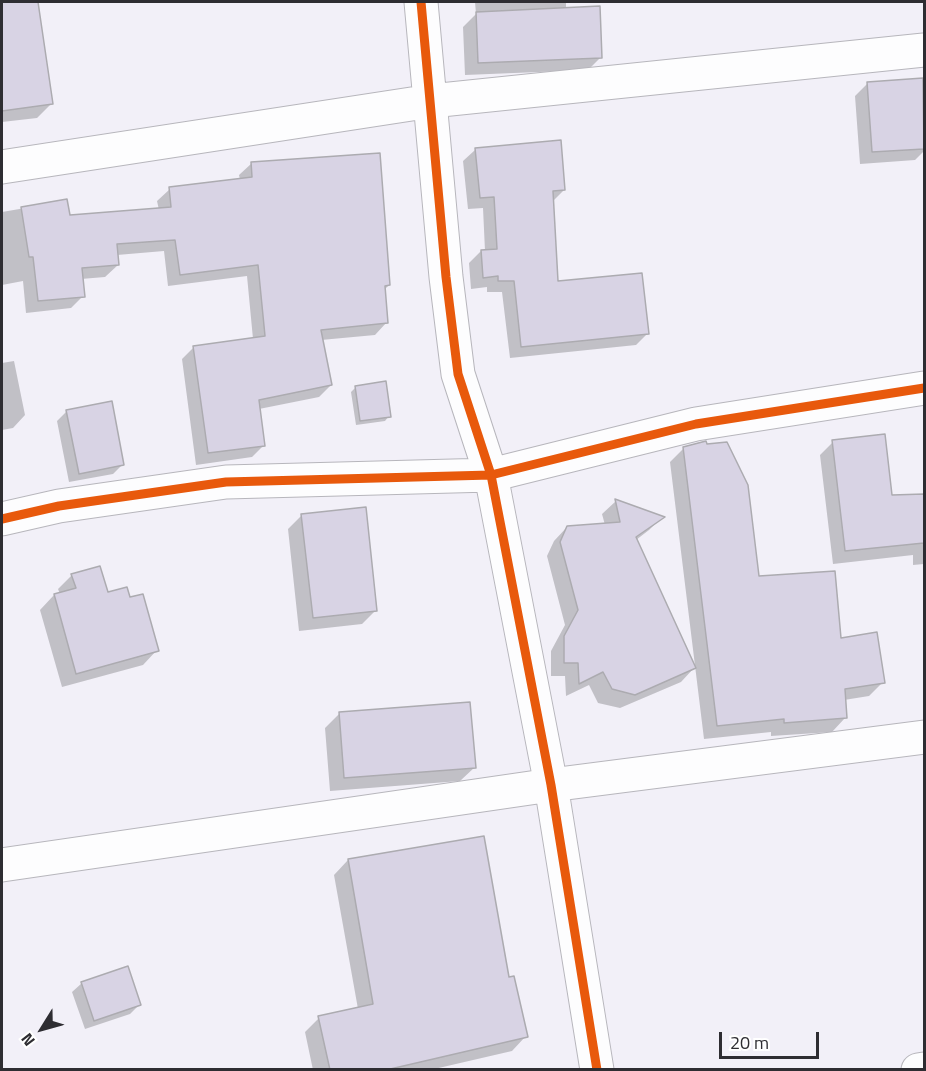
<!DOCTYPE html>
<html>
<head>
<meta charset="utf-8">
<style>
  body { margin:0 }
  #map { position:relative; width:926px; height:1071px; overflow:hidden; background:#f2f0f8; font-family:"Titillium Web",sans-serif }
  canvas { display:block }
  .frame { position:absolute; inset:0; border:3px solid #2e2d32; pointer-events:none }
  .north { position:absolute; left:12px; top:999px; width:60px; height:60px; -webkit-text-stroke:4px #fff; paint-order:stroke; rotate:233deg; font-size:16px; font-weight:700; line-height:24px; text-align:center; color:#2e2d32 }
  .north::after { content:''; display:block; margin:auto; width:21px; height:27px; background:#2e2d32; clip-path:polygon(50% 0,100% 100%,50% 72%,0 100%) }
  .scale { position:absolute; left:719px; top:1032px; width:100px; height:27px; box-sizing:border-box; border:3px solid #2e2d32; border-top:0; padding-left:8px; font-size:18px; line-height:21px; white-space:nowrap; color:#2e2d32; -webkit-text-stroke:4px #fff; paint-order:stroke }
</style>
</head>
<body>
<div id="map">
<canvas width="926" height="1071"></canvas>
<div class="frame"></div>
<div class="north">N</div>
<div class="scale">20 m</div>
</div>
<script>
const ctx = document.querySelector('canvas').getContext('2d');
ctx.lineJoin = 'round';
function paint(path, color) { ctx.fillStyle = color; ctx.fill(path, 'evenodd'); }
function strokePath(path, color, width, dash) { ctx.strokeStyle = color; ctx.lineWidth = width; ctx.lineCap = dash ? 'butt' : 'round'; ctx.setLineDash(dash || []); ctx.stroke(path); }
paint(new Path2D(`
  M2 2H37L51 104 37 118 2 122Z
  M475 2H566V9L601 57 588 70 465 75 463 27 476 14Z
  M867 84 924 96V151L915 160 860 164 855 96Z
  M475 150 564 190 552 202 557 283 648 333 636 345 510 358 502 292H487V287L471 289 469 263 481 251H485L483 208 468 209 463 161Z
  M252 163 389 285 384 290 387 322 375 335 321 340 331 385 319 397 259 409 264 445 252 457 196 465 182 359 194 347 253 339 247 276 168 286 164 251 117 255 118 265 105 277 81 279 83 296 71 308 26 313 23 281 2 285V212L66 201 68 216 159 210 157 201 170 189 240 180 239 175Z
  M14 361 25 415 13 428 2 430V363Z
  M356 387 389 416 385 421 356 425 351 392Z
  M67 411 123 464 113 474 69 482 57 421Z
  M833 442 891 497 924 496V564L913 565V555L833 564 820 455Z
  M684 448 758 578 839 640 883 682 869 696 844 700 845 718 832 732 771 736V732L704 739 670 462Z
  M616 501 662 517 649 530 636 540 694 668 681 682 620 708 598 703 589 685 566 696 565 676H551V651L565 625 547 556 554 541 567 527 605 525 602 514Z
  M302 515 376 610 362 624 299 631 288 529Z
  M72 575 107 594 129 599 157 650 143 665 62 687 40 610 54 595 60 594 58 589Z
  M339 714 475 767 460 781 330 791 325 728Z
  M348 860 508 979 526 1036 512 1051 430 1070H313L305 1032 319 1018 358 1009 334 875Z
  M82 983 139 1005 130 1014 85 1029 72 992Z`), '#0003');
const building = new Path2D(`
  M2 2H38L53 104 2 111Z
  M600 6 602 58 478 63 476 12Z
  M923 78 924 149 872 152 867 82Z
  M561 140 565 190 553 191 558 281 642 273 649 334 521 347 514 281H498V276L483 278 481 250 497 249 494 197 480 198 475 148Z
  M380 153 390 285 385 286 388 323 321 330 332 385 259 400 265 446 208 453 193 346 265 336 258 265 180 275 175 240 117 244 119 265 82 268 85 297 38 301 33 257H29L21 207 67 199 70 215 171 207 169 187 252 177 251 162Z
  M386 381 391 417 360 421 355 386Z
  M112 401 124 465 79 474 66 410Z
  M885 434 892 495 924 494V543L845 551 832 440Z
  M706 441 707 444 727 442 748 485 759 576 835 571 841 638 877 632 885 683 845 689 847 718 784 723V719L717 726 683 447Z
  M615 499 665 517 636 537 696 668 635 695 612 689 603 672 579 684 578 663H564V636L578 610 560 542 567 526 620 522Z
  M366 507 377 611 313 618 301 514Z
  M100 566 108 592 127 587 130 597 143 594 159 651 76 674 54 594 76 588 71 574Z
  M470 702 476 768 344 778 339 712Z
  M484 836 509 977 514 976 528 1037 386 1070H330L318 1016 373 1004 348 859Z
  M128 966 141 1005 94 1021 81 982Z`);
paint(building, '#d8d3e4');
strokePath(building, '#acabb0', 1.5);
const minor = new Path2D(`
  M421 2 446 277 458 374 491 475 551 785 597 1070
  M2 167 431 101 924 50
  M2 519 59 506 226 482 491 475 696 424 924 388
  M2 865 551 785 924 737
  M918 1070 924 1069`);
strokePath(minor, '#b7b6bc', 35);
strokePath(minor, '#fdfdfe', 33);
strokePath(new Path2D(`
  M421 2 446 277 458 374 491 475 551 785 597 1070
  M2 519 59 506 226 482 491 475 696 424 924 388`), '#e8590c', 9);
</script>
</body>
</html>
